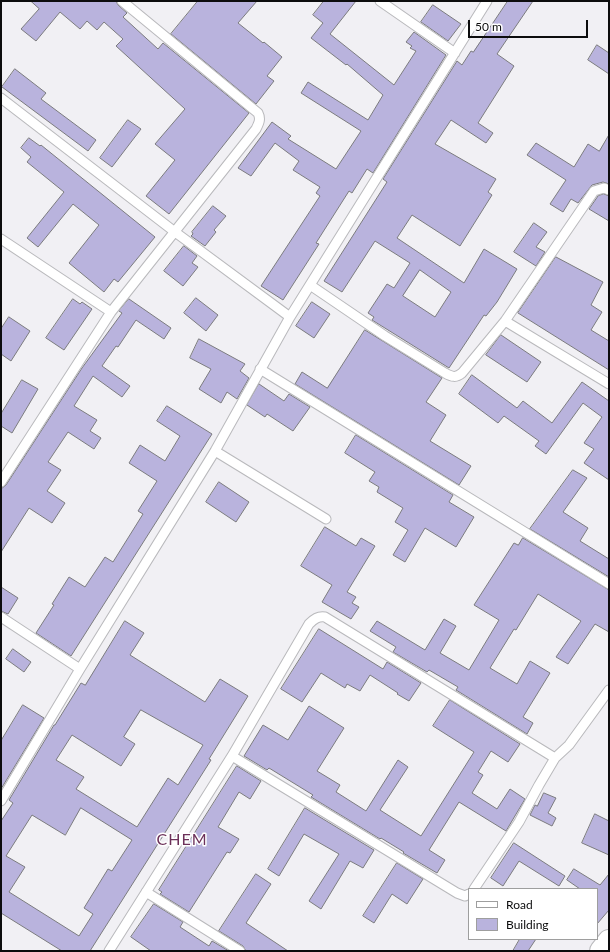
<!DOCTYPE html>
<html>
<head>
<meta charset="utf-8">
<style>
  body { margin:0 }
  #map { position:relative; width:610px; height:952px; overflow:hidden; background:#f1f0f4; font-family:Lato,sans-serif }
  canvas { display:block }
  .frame { position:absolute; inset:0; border:2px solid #0c0c0d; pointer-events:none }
  .legend { position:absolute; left:468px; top:888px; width:130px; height:52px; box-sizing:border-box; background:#fff; border:1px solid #9e9e9e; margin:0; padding:5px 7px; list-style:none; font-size:12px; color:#0c0c0d }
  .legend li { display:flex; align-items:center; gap:8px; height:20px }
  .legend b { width:20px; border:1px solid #9e9e9e }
  .scale { position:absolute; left:468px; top:20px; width:120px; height:18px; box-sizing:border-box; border:2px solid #0c0c0d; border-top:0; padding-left:5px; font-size:12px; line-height:14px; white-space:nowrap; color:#0c0c0d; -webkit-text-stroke:3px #fff; paint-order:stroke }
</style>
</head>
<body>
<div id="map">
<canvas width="610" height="952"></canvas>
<div class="frame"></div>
<ul class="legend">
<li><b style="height:5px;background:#fff"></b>Road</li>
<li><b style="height:11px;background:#b9b3dd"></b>Building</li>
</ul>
<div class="scale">50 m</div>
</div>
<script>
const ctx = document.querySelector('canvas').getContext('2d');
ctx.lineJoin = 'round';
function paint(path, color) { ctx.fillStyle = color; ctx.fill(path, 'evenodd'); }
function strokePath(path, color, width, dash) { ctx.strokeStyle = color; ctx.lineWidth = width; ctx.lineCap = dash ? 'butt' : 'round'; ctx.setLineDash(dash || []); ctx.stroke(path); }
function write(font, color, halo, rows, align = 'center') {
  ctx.font = font + ' Lato,sans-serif'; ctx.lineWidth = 3; ctx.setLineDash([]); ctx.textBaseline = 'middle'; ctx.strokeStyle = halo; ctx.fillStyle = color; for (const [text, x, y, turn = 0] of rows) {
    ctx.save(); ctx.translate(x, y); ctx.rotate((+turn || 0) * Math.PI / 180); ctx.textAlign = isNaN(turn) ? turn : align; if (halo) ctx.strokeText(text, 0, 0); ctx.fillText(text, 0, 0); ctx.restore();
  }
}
const building = new Path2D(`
  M31 1H116L118 5 127 13 123 17 158 49 163 43 249 113 169 214 146 196 175 160 155 144 185 109 116 46 123 39 104 22 97 30 87 21 80 29 60 12 36 41 21 29 39 9Z
  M198 1H257L238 23 263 43 264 42 282 57 267 76 274 81 256 104 171 34Z
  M324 1H356L330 34 394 85 416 51 410 48 412 46 406 42 414 32 446 55 373 173 367 169 352 193 349 191 316 243 319 244 283 300 261 286 320 196 316 193 320 187 293 170 299 161 275 143 251 176 238 168 272 122 291 136 288 139 336 169 361 131 301 93 308 82 368 120 383 95 347 64 346 65 311 38 323 23 313 15Z
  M508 1H533L497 54 514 66 478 123 493 133 486 143 451 120 435 144 496 179 488 192 492 195 460 246 412 215 397 238 464 283 484 249 517 269 497 302 486 316 484 315 449 368 372 320 374 317 368 313 387 284 394 288 410 263 375 241 342 292 324 281 387 182 383 179 457 61 462 65 471 51 473 52ZM420 270 451 292 435 317 403 296Z
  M433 5 461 24 448 41 421 22Z
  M597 45 609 53V74L588 60Z
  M15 69 46 93 41 99 96 140 88 151 2 87Z
  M128 120 141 129 112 167 100 158Z
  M609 135V184L603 182 592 185 578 203 571 199 563 212 550 204 566 180 527 155 536 143 574 167 588 144 599 151Z
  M29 138 40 146 41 145 155 237 118 282 114 279 104 292 69 263 99 225 73 204 38 247 27 238 64 192 27 162 31 157 21 148Z
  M604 194 609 196V221L589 209 598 196Z
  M213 206 226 216 214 230 216 232 205 246 191 236 193 234 192 232Z
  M534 223 547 232 536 247 545 252 536 266 514 252Z
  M184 246 197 256 192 263 198 267 183 286 164 271Z
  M556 257 603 282 591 305 602 312 591 330 609 341V370L518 313Z
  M196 298 218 315 206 331 184 313Z
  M73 299 80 304 82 302 92 309 64 350 46 338Z
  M129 299 171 328 164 339 136 320 118 347 116 346 102 366 130 386 122 397 93 376 74 406 97 420 90 431 101 438 94 449 68 432 48 462 61 470 47 491 65 503 52 523 29 508 1 552V489L6 485 82 368 122 313 119 311Z
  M312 302 330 314 314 338 296 326Z
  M9 317 30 331 11 361 1 354V329Z
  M365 330 442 378 426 402 446 415 430 441 471 466 459 485 295 384 302 372 327 388Z
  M501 335 541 362 527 382 486 355Z
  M199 339 245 364 240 371 249 378 237 399 227 392 221 403 199 389 211 369 190 358Z
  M472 375 517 408 523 401 552 423 582 382 609 401V480L584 463 594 449 584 443 602 417 583 403 546 454 535 446 539 441 504 416 498 423 459 394Z
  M22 380 38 389 12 433 1 426V414Z
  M259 384 284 401 289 394 310 407 293 431 267 414 265 417 247 405Z
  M167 406 212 434 71 656 36 633 54 605 52 604 69 577 85 587 105 557 113 562 143 514 138 511 157 481 129 463 140 445 165 461 180 436 157 421Z
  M356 435 453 495 449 502 474 517 456 547 425 528 405 562 393 555 408 530 395 522 403 508 377 492 379 487 369 481 375 472 345 453Z
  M573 470 587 478 563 512 588 528 580 541 609 559V577L530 529Z
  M219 482 249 502 236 522 206 502Z
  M325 527 356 546 361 538 375 546 347 592 356 597 352 603 359 607 351 619 322 602 332 585 301 566Z
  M523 538 609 590V632L595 624 568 664 556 657 581 621 538 594 516 630 514 629 490 668 517 684 530 661 550 673 523 717 533 723 527 734 456 690 458 687 429 670 427 672 393 652 396 647 370 631 377 621 425 650 444 619 456 626 440 653 469 670 499 620 474 605 514 543 518 545Z
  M1 587 18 598 8 614 1 611Z
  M125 621 144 633 130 655 205 702 220 679 248 696 209 759 211 760 90 951H62L1 913V821L13 803 9 800 54 725H55L81 683 85 685ZM141 710 203 745 178 785 168 778 137 827 76 789 84 777 56 760 72 735 121 766 135 744 124 737ZM81 808 132 840 112 871 108 869 84 908 93 914 79 936 9 892 25 867 6 856 32 815 65 835Z
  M319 629 383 669 387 662 421 683 409 701 397 694 398 693 370 675 360 691 347 684 345 688 321 673 302 702 281 689Z
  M13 649 31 662 24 672 6 659Z
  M450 700 520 744 508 762 491 751 478 772 483 775 472 793 497 809 510 789 525 799 506 831 459 802 429 850 445 860 437 873 403 853 404 852 381 838 380 839 311 797 313 795 269 768 267 770 244 756 263 725 288 740 309 706 344 728 317 771 340 785 336 792 366 811 398 760 408 767 380 810 421 836 474 752 433 726Z
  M23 705 44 718 1 789V741Z
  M237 766 261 781 250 799 239 792 218 827 239 839 230 853 227 852 189 912 160 894 162 892 159 890Z
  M544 793 556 798 548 813 556 818 552 826 530 815 535 805 537 806Z
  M305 808 374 850 363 868 350 861 321 909 309 901 339 854 304 834 279 876 268 869Z
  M595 814 609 821V855L582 843Z
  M514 843 565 876 559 886 519 861 503 886 491 878Z
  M397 863 423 879 407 904 392 894 374 923 363 916Z
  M574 869 600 885 609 874V910L597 924V889H580L567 880Z
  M256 874 271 884 246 923 288 951H246L243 946 219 931Z
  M154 904 183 922 180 927 209 946 212 941 229 951H151L131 937Z
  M520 939H536L528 951H513Z`);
paint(building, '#b9b3dd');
strokePath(building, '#7b7b7e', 1);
const service = new Path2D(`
  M380 1 455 53
  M1 98 175 232 290 317
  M1 239 111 312
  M310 285 385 336 445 373C452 377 456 378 462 373L505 321 594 191 604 188 609 190
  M505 321 609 384
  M260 369 609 584
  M215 451 326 519
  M1 482 111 312 256 129C259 123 261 119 258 113L122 1
  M1 617 80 669
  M232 756 457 893 465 896 469 894
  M1 801 80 669 215 451 290 317 487 1
  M474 889 519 822 539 785 555 758 569 745 609 690
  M146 892 240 951
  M109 951 232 756 309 624C314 619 318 616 325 617L555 758`);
const tertiary = new Path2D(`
  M601 951 609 941`);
strokePath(service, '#b9b9bc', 11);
strokePath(tertiary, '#b9b9bc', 24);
strokePath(service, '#fff', 9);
strokePath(tertiary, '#fff', 22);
ctx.letterSpacing = '1px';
write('16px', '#6c3059', '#fff', [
  ["CHEM",182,840]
]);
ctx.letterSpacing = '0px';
</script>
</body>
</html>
